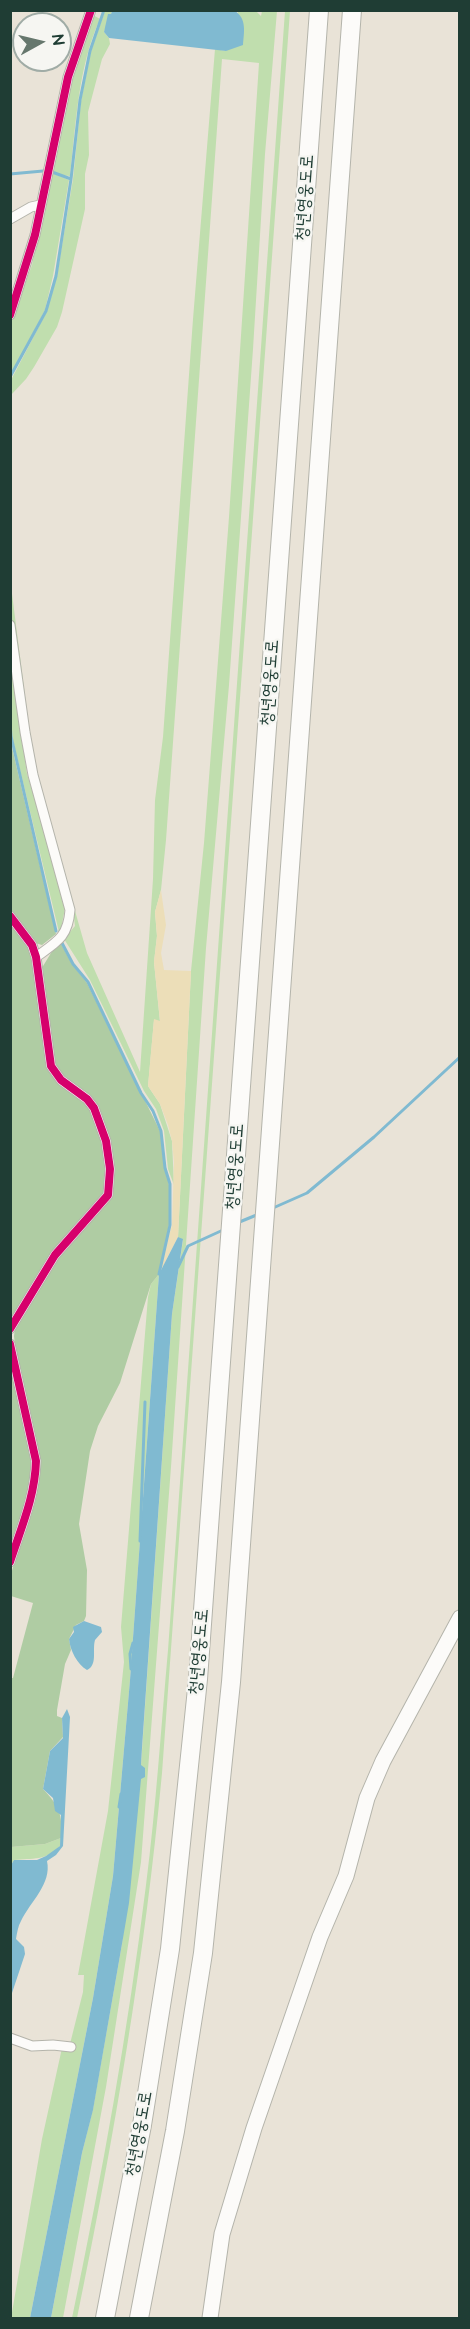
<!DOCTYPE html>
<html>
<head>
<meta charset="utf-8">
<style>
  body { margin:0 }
  #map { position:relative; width:470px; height:2329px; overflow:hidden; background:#e9e3d7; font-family:"Architects Daughter",sans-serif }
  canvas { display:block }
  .frame { position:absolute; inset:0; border:12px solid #1f3d34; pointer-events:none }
  .north { position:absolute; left:12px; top:12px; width:60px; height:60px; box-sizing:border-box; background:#f6f6f2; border:2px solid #a0aca6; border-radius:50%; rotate:82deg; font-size:16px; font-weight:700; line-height:24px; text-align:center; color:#1f3d34 }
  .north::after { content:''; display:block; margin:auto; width:21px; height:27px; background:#66776d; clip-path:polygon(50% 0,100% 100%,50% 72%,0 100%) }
</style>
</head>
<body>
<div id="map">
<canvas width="470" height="2329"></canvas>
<div class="frame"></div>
<div class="north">N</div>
</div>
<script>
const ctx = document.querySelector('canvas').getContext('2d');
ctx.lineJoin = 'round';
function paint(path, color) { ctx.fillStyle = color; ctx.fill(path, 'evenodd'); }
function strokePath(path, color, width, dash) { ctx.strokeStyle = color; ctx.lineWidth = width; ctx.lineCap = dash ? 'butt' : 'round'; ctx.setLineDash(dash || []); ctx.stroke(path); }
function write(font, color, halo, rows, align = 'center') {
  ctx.font = font + ' "Architects Daughter","Poor Story",sans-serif'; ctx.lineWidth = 4.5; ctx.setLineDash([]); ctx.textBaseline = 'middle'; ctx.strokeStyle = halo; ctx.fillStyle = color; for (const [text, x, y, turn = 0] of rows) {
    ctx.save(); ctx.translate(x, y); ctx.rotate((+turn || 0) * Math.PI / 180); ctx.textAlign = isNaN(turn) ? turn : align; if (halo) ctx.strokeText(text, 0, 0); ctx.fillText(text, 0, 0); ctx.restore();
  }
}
paint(new Path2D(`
  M105 11H112L104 32 109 38 110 44 102 59 88 112 89 155 85 174V209L62 312 57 327 34 367 26 379 11 395V380L47 311 57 276 73 179 81 101 91 51Z
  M235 11H256L261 16 262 11H277L265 154 253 349 229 685 206 948 171 1467 141 1862 106 2087 63 2318H51L82 2153 93 2109 122 1944 141 1765 172 1314 183 1240 178 1237 191 971 204 843 229 517 259 63 222 59 166 840 161 890 155 912 157 936 154 962 160 1022 154 1020 148 1086 160 1104 172 1141 174 1185 168 1169 164 1131 156 1109 144 1091 90 980 64 939 75 926 72 901C41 798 11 687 10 578L29 727 40 788 87 953 140 1072 153 879 155 800 163 737 193 319 215 49 226 51 238 12Z
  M285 11H290L278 174 162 1773C145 1957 114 2138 77 2318H72C102 2175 128 2031 146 1885 156 1807 161 1728 168 1650Z
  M93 15 100 19C78 67 76 124 70 176L59 175 52 170 69 91Z
  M52 173 69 180 53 276 45 310 11 375V322L32 265Z
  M10 655 27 774 47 838 65 908 61 929 59 932 12 736Z
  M159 1274 130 1680 113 1876 93 1998 30 2318H11L42 2139 62 2048 70 2044 83 1992 84 1975H78L108 1811 124 1662 121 1627 148 1297 151 1284Z
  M61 1838 60 1846C47 1861 32 1858 14 1860L11 1865V1847L45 1844Z`), '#c0deae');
paint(new Path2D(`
  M10 739 56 934 42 945 35 943 11 912Z
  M10 920 30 946 49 1067 91 1109 104 1142 107 1169 106 1194 10 1322Z
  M60 942 72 964 87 983 160 1131 169 1185V1225L159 1274 151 1284 120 1383 98 1426 90 1451 79 1524 87 1570 86 1616 84 1621 76 1625 69 1639 71 1650 65 1664 57 1710V1716L62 1718 63 1737 50 1751 43 1789C59 1806 63 1814 61 1838L45 1844 11 1847V1678H13L33 1603 11 1596V1574L39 1479 17 1364 14 1336 15 1328 42 1279 111 1186 96 1107 70 1084 54 1065 40 971 51 953Z
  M10 1354 34 1461V1478L10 1557Z`), '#afcca3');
paint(new Path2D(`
  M161 890 166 925 161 953 164 970 191 971 178 1237 159 1274 172 1225 174 1162 172 1141 168 1125 160 1104 148 1086 154 1019 160 1021 154 962 157 936 155 912Z`), '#ecdeb8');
paint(new Path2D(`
  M112 11H235C247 19 244 32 243 45L226 51 109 38 104 32 108 14H111Z
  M178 1237 183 1239 172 1314 142 1748 141 1765 145 1768V1777L141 1779 129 1903 122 1944 93 2110 82 2153 51 2318H30L93 1998 113 1876 130 1680 159 1274Z
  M84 1621 101 1627 102 1632 95 1640C92 1650 98 1665 87 1670 77 1664 70 1650 69 1639L74 1632 73 1627Z
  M67 1709 70 1717 63 1846 56 1855 47 1861C52 1884 30 1902 21 1921 18 1926 17 1933 16 1939L24 1947 25 1954 11 1996V1865L14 1860H37L46 1856 60 1846 61 1815 55 1811 53 1798 43 1789 50 1751 63 1738 62 1718Z`), '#80bad1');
strokePath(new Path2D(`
  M52 172 71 179
  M10 174 43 171
  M10 377 46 311 56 276 71 179 80 100 90 51 104 10
  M10 723 11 736 56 931
  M62 943 73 964 88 982 141 1093 153 1111 161 1131 165 1168 170 1184V1225L159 1274
  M273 1208 307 1193 374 1137 460 1057
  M237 1223 259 1214
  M178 1267 188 1246 223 1230
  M140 1541 145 1402
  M131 1669 130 1654 133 1643
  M119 1807 121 1794`), '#80bad1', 3);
const minor = new Path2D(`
  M10 219 31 207 40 205
  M10 315 35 235 68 77 91 10
  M10 625 25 732 33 775 70 910C68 937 57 942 36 957
  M10 916 32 945 36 957 51 1066 61 1080 87 1099 94 1108 106 1141 110 1169 108 1195 55 1255 10 1329
  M10 1344 36 1461C35 1497 21 1528 10 1562
  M10 2038 32 2046 53 2045 71 2047`);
const primary = new Path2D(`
  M210 2318 222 2234 254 2128 320 1937 346 1876 367 1798 383 1761 460 1618`);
const motorway = new Path2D(`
  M105 2318 142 2125 170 1949 198 1679 319 10
  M139 2318 175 2131 203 1953 231 1682 352 10`);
strokePath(minor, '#b4b4ab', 11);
strokePath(primary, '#b4b4ab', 17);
strokePath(motorway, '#b4b4ab', 20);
strokePath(minor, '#fcfbf9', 9);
strokePath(primary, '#fcfbf9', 15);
strokePath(motorway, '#fcfbf9', 18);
strokePath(new Path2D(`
  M10 315 35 235 68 77 91 10
  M10 916 32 945 36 957 51 1066 61 1080 87 1099 94 1108 106 1141 110 1169 108 1195 55 1255 10 1329
  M10 1344 36 1461C35 1497 21 1528 10 1562`), '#d6006c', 8);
write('18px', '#1f3d34', '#f6f6f2', [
  ["청년영웅도로",306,198,-86],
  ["청년영웅도로",271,683,-86],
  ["청년영웅도로",236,1167,-86],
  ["청년영웅도로",200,1652,-85],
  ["청년영웅도로",140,2134,-80]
]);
</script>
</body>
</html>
